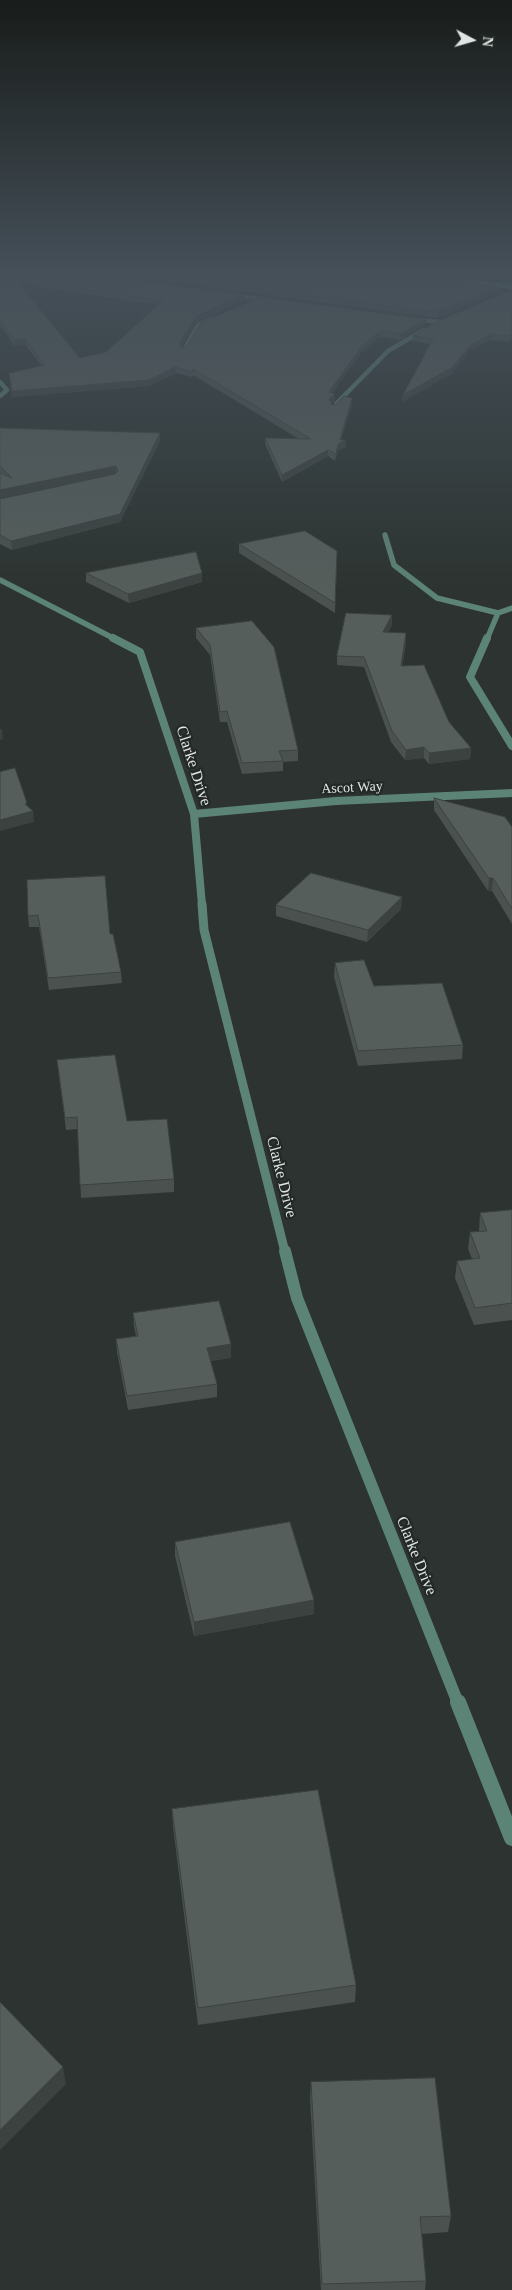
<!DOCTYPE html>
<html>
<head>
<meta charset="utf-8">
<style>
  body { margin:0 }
  #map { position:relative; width:512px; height:2290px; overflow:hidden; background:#2c3330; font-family:Georgia,serif }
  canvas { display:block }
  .north { position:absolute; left:447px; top:15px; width:50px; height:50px; -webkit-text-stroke:4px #222926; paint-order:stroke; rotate:96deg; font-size:14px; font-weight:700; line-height:20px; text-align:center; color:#e0e4e2 }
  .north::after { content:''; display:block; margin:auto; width:18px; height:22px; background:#e0e4e2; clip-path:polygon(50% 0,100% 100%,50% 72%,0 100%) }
</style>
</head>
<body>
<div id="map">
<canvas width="512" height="2290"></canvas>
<div class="north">N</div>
</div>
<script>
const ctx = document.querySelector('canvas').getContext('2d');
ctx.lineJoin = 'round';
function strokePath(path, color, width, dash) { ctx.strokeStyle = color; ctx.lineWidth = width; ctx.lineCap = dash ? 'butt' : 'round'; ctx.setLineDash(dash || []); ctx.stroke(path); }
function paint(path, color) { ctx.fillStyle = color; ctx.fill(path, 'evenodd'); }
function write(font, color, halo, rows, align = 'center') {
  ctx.font = font + ' Georgia,serif'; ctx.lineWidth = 4.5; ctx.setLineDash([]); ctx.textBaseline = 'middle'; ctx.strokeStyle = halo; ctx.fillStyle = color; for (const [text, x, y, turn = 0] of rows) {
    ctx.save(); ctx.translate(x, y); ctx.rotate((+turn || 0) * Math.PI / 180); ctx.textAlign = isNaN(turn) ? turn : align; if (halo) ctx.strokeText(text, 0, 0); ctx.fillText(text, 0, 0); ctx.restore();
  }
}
strokePath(new Path2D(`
  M232 295 270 300
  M413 319 438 322
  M184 350 198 325 212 319
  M0 382 7 390 0 396
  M336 404 388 351 424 330`), '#5c8476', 4.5);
strokePath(new Path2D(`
  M385 535 394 565 437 598 498 613
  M0 580 115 639
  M487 639 498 613 512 608`), '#5c8476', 5.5);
strokePath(new Path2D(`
  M113 638 140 652 194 814 202 905
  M487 638 470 677 512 746
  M194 814 336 801 512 793`), '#5c8476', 8);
strokePath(new Path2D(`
  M202 904 204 930 285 1252`), '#5c8476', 9);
strokePath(new Path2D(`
  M285 1251 297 1298 458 1703`), '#5c8476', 12);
strokePath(new Path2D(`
  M458 1702 512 1838`), '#5c8476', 16);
strokePath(new Path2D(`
  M438 277 512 287`), '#71b39d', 4.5);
paint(new Path2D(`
  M0 277 245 300 196 322 181 347 183 348 426 319V324L400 340 379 337 362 352 332 393 335 400 331 403 332 405 352 404 341 440 346 447 338 451 335 461 328 456 282 482 265 444V438L299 439 193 375 192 377 176 373 149 386 12 397 9 373 42 366 25 345 15 346 0 325ZM20 284 158 305 106 352 80 358Z
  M133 277H417L498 287V293L437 318Z
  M512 290V340L509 342 491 340 470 350 451 374 402 402 403 395 430 344 413 341V336Z
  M0 428 160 441 120 522 12 550 0 544V499L115 474 0 498Z
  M239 544 337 551 335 613 239 553Z
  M86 573 202 582 129 603 86 582Z
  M392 625 388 632 406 643 402 666 471 748 470 759 429 764 424 758 405 760 391 742 364 667 337 665V656Z
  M196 628 298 750V761L283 762V771L242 774 227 722H220L210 655 196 638Z
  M434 798 512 827V924L492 891H488L434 810Z
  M27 880 121 972 122 983 49 990 39 927H29L28 916Z
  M402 897 401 909 367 942 276 916V905Z
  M335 963 374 986 463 1045 462 1059 358 1066 334 977Z
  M57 1060 174 1179V1192L81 1198 78 1129 66 1130Z
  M512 1210V1320L474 1325 455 1278 457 1261 472 1259 468 1249 470 1232 479 1231 480 1213Z
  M133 1313 231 1344V1358L210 1361 217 1384V1397L128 1410 117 1352 116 1339 136 1336 134 1327Z
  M175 1542 314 1614 194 1636 175 1556Z
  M172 1809 356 1985 355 2002 198 2025 173 1827Z
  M311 2082 451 2216 448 2232 422 2234 426 2281 425 2290H321L310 2099Z`), '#4a514e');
paint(new Path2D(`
  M498 287V293L437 318 438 312Z
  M245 295V300L196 322 180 348V342L196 316Z
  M426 319V324L400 340V334Z
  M380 331 379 337 362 352 329 398V392L362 346Z
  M491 334V340L470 350 451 374 402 402 403 395 471 345Z
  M512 334V340L509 342V336Z
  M25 339V345L15 346V340Z
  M175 367 176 373 149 386 12 397V391Z
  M335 394V400L329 406V399Z
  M352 398V404L340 443 346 440V447L338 451 335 461 336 454Z
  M160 433V441L120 522 12 550 11 541 120 514Z
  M328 450V456L282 482V475Z
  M116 466V474L0 498V490Z
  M202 573V582L129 603 128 594Z
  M392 615V625L382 641 383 632Z
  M406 633V643L401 676V666Z
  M0 729H2L3 739 0 740Z
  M424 747V758L405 760 406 750Z
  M471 748 470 759 429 764V753Z
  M27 803 28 812 33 811 34 822 0 831V820L25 804Z
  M489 878H493L492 891H488Z
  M402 897 401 909 367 942 368 930Z
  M231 1344V1358L207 1361V1348Z
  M314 1600V1614L194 1636V1622Z
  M63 2067 66 2084 0 2150V2130Z`), '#3c4240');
const building = new Path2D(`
  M0 277H110L245 295 196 316 180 342V346L183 348 187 346 201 323 260 297 426 319 400 334 380 331 362 346 329 392 335 394 329 399 332 405 336 404 344 396 352 398 340 440H346L338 444 336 454 328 450 282 475 265 438 311 439 193 369 192 372 175 367 149 380 12 391 9 373 45 365 25 339 15 340 0 320ZM15 279 163 301 106 352 80 358Z
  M172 277H417L498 287 438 312Z
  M512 290V334L509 336 491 334 471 345 451 368 403 395 433 339 413 336 440 320Z
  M0 428 160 433 120 514 11 541 0 535V499L115 474 118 471 116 466 0 490V473L12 478 0 466Z
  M305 531 337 551 335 603 239 544Z
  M196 552 202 573 128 594 86 573Z
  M346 613 392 615 383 632 406 633 401 666 424 665 449 722 471 748 429 753 424 747 406 750 392 731 364 657 337 656Z
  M252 621 274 647 298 750 279 751 283 761 242 763 227 711 220 712 210 645 196 628Z
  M15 768 27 803 25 804 33 811 0 820V772Z
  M434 798 505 817 512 827V909L493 878H489Z
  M311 873 402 897 368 930 276 905Z
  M105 876 110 934H113L121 972 48 978 38 915 28 916 27 880Z
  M364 960 374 986 442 983 463 1045 358 1051 335 963Z
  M115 1055 127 1121 167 1119 174 1179 80 1185 77 1117 65 1118 57 1060Z
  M512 1210V1303L475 1308 457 1261 480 1258 470 1232 487 1231 480 1213Z
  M219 1301 231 1344 207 1348 217 1384 127 1396 116 1339 138 1336 133 1313Z
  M290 1522 314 1600 194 1622 175 1542Z
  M318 1790 356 1985 198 2008 172 1809Z
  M0 2002 63 2067 0 2130Z
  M435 2078 451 2216 420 2217 426 2281 322 2284 311 2082Z`);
paint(building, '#565e5b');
strokePath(building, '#3c4240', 1);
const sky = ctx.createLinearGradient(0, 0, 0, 598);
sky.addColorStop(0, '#181c1a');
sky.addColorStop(0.46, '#455059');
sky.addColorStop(1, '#45505900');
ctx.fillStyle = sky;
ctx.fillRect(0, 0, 512, 598);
write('14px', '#e0e4e2', '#222926', [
  ["Ascot Way",352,788,-3]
]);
write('16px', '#e0e4e2', '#222926', [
  ["Clarke Drive",193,766,72],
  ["Clarke Drive",281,1177,76],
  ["Clarke Drive",416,1556,68]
]);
</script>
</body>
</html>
